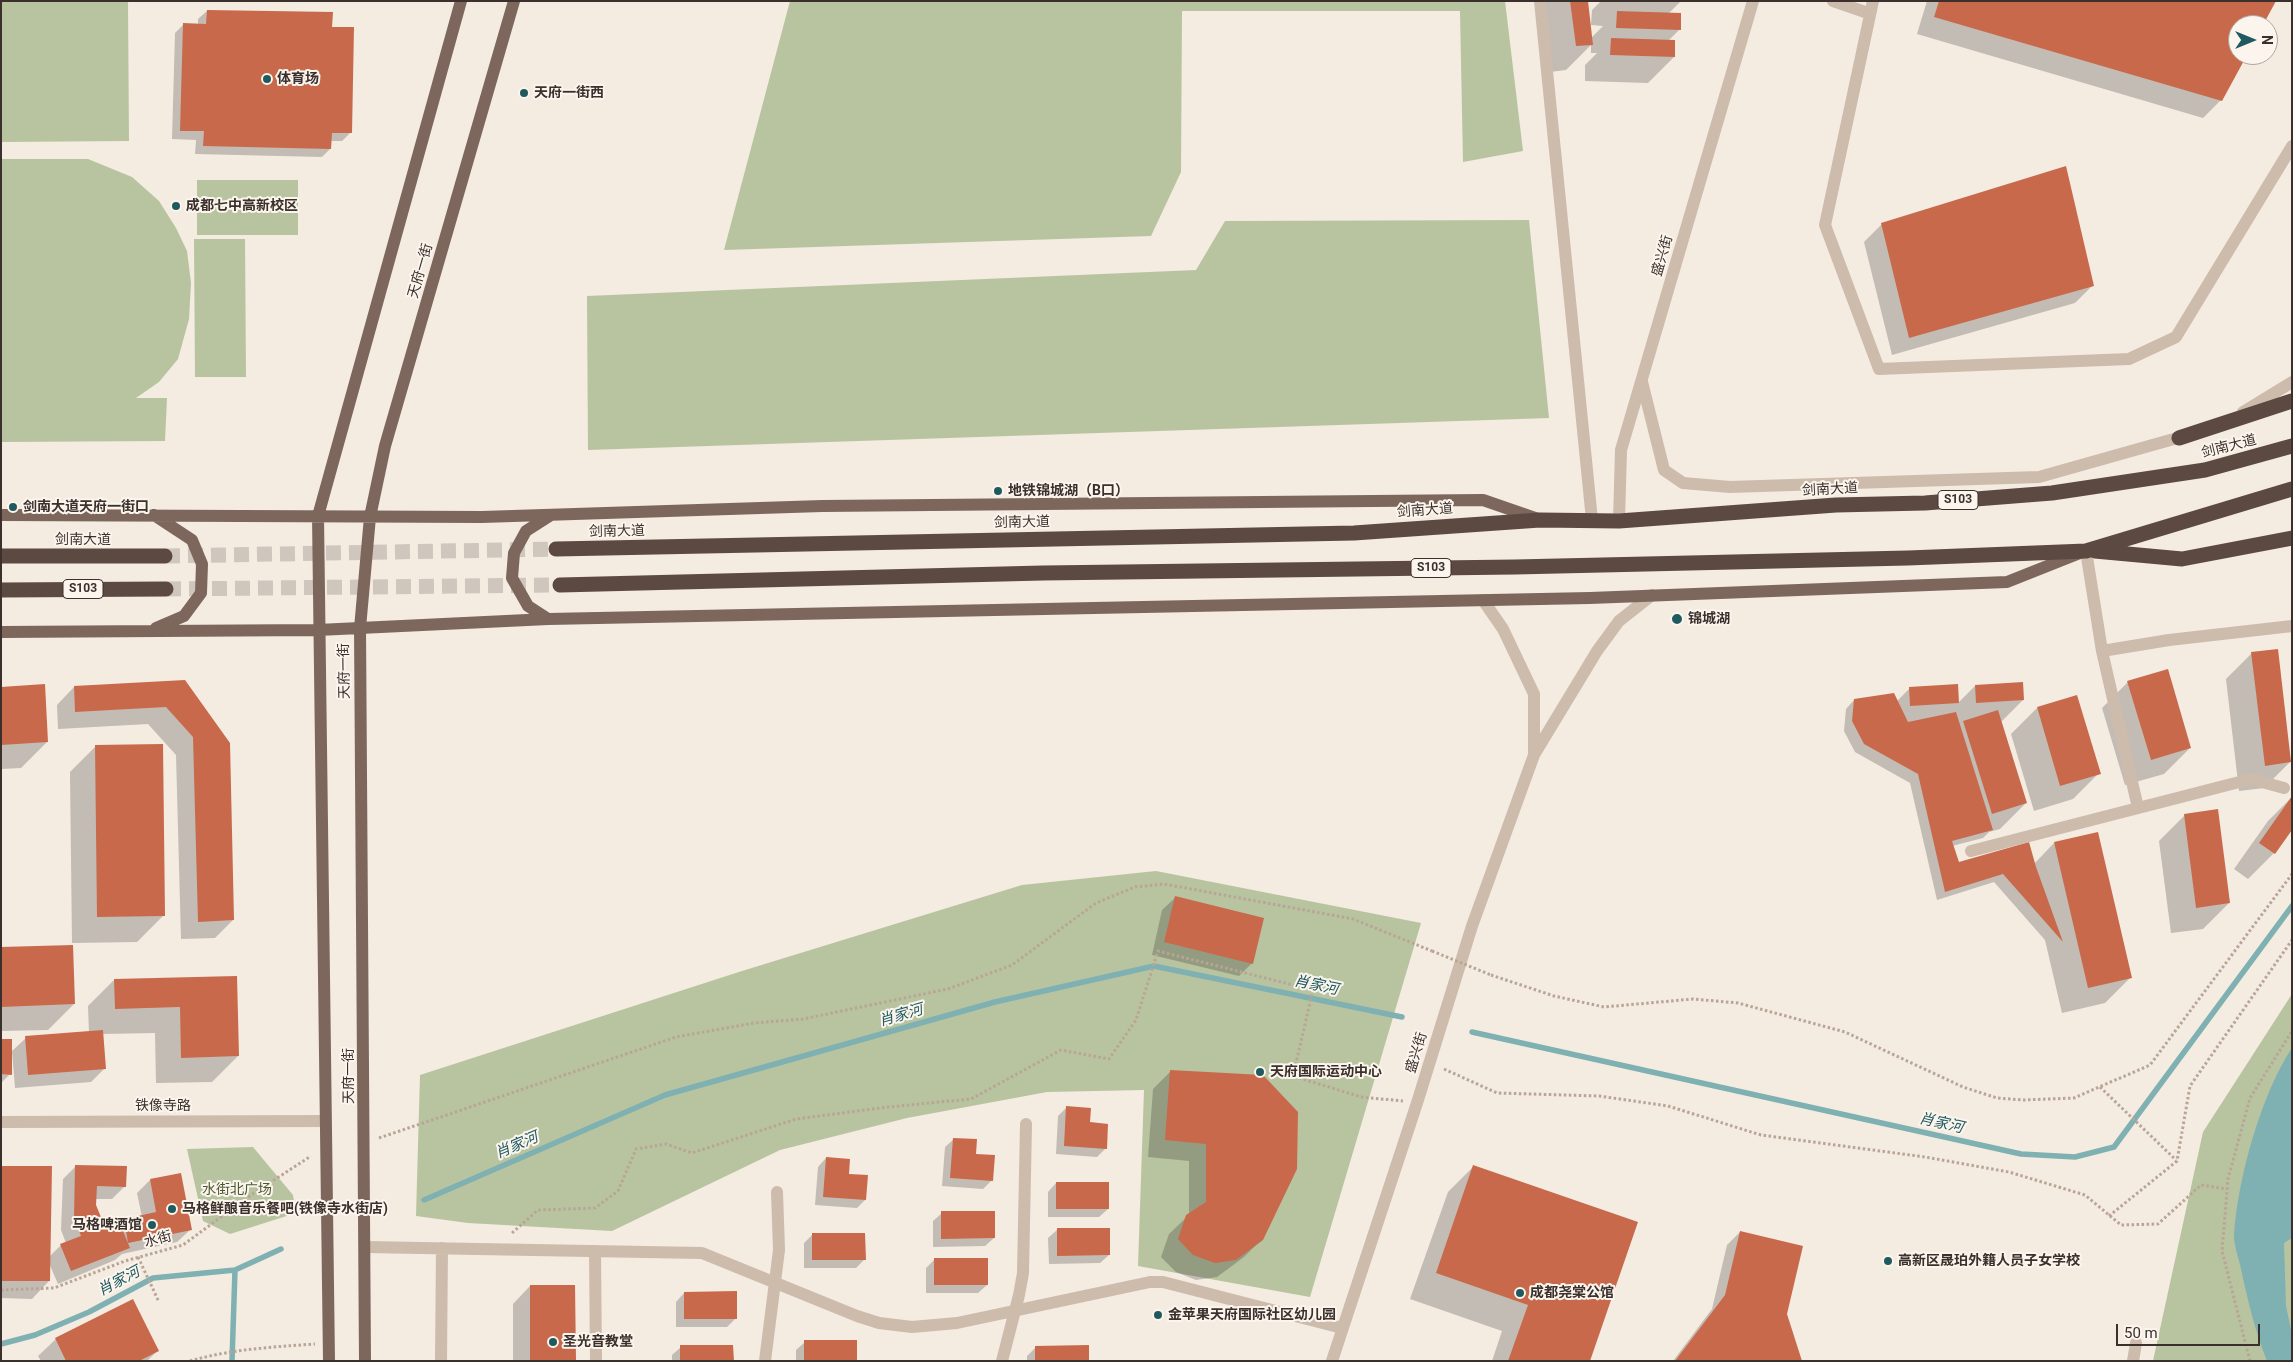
<!DOCTYPE html>
<html>
<head>
<meta charset="utf-8">
<style>
  body { margin:0 }
  #map { position:relative; width:2293px; height:1362px; overflow:hidden; background:#f4ebe1; font-family:Roboto,sans-serif }
  canvas { display:block }
  .frame { position:absolute; inset:0; border:2px solid #3b302b; pointer-events:none }
  .north { position:absolute; left:2228px; top:15px; width:50px; height:50px; box-sizing:border-box; background:#fbf5ee; border:1px solid #aea6a0; border-radius:50%; rotate:90deg; font-size:14px; font-weight:700; line-height:20px; text-align:center; color:#3b302b }
  .north::after { content:''; display:block; margin:auto; width:18px; height:22px; background:#1f5a5e; clip-path:polygon(50% 0,100% 100%,50% 72%,0 100%) }
  .scale { position:absolute; left:2116px; top:1324px; width:144px; height:22px; box-sizing:border-box; border:2px solid #3b302b; border-top:0; padding-left:6px; font-size:15px; line-height:18px; white-space:nowrap; color:#3b302b; -webkit-text-stroke:4px #fbf5ee; paint-order:stroke }
</style>
</head>
<body>
<div id="map">
<canvas width="2293" height="1362"></canvas>
<div class="frame"></div>
<div class="north">N</div>
<div class="scale">50 m</div>
</div>
<script>
const ctx = document.querySelector('canvas').getContext('2d');
ctx.lineJoin = 'round';
function paint(path, color) { ctx.fillStyle = color; ctx.fill(path, 'evenodd'); }
function strokePath(path, color, width, dash) { ctx.strokeStyle = color; ctx.lineWidth = width; ctx.lineCap = dash ? 'butt' : 'round'; ctx.setLineDash(dash || []); ctx.stroke(path); }
function write(font, color, halo, rows, align = 'center') {
  ctx.font = font + ' Roboto,"Noto Sans SC",sans-serif'; ctx.lineWidth = 4; ctx.setLineDash([]); ctx.textBaseline = 'middle'; ctx.strokeStyle = halo; ctx.fillStyle = color; for (const [text, x, y, turn = 0] of rows) {
    ctx.save(); ctx.translate(x, y); ctx.rotate((+turn || 0) * Math.PI / 180); ctx.textAlign = isNaN(turn) ? turn : align; if (halo) ctx.strokeText(text, 0, 0); ctx.fillText(text, 0, 0); ctx.restore();
  }
}
paint(new Path2D(`
  M1 1H128L129 141 1 142Z
  M790 1H1505L1523 151 1463 162 1460 11H1182L1181 172 1151 236 724 250Z
  M1 159H88L132 177 159 201 176 228 187 251 191 283 189 319 178 359 159 382 136 398H167L165 441 1 442Z
  M197 180H298V235H197Z
  M1529 220 1549 418 588 450 587 296 1196 270 1225 221Z
  M194 239H245L246 377H195Z
  M1156 871 1421 923 1310 1297 1138 1266 1144 1090 1047 1092 907 1118 780 1150 612 1231 468 1223 416 1216 420 1075 742 971 1022 885Z
  M2292 994V1361H2153L2203 1132Z
  M253 1147 293 1195 296 1213 230 1234 203 1221 187 1149Z`), '#b8c4a0');
paint(new Path2D(`
  M2292 1048V1238L2284 1243 2286 1306 2292 1335V1361H2267C2255 1331 2248 1301 2241 1269 2239 1259 2234 1246 2234 1236 2237 1181 2261 1094 2292 1048Z`), '#7fb0b2');
paint(new Path2D(`
  M1545 1H1587L1591 38 1603 26 1591 25 1592 10 1601 1H1681L1668 14 1680 29 1668 41 1674 57 1648 83 1585 81V65L1597 53H1591V45L1566 70 1550 72Z
  M1927 1H2275L2262 25H2238V55H2245L2221 100 2203 118 1917 34Z
  M207 11 331 28 351 132 342 141H330V149L322 157 195 154 196 140 172 139 175 33 183 25H198V19Z
  M1882 224 2092 286 2075 303 1892 355 1864 242Z
  M2252 653 2290 762 2264 788 2239 791 2226 679Z
  M184 681 233 920 215 938 181 939 176 755 148 724 58 729 57 705 74 687Z
  M2128 682 2190 748 2164 774 2125 785 2102 708Z
  M1957 685 1958 703 1975 686 2023 700 2001 722 2026 803 2000 829 1989 832 1983 838 1952 846 1958 864H2034L2054 843 2131 977 2105 1003 2062 1013 2045 940 1994 882 1937 900 1910 783 1855 752 1844 731 1846 709 1854 700 1897 701 1910 688Z
  M1 688 47 742 21 768 1 769Z
  M2037 708 2099 773 2073 799 2034 811 2011 734Z
  M96 746 163 916 137 942 72 943 70 772Z
  M2292 797 2274 853 2248 879 2234 869 2268 821Z
  M2185 815 2229 903 2203 929 2171 933 2159 841Z
  M1176 897 1252 963 1239 976 1152 955 1162 910Z
  M1 949 74 1004 48 1030 1 1031Z
  M236 977 238 1056 212 1082 156 1083 155 1033 102 1034 104 1069 91 1082 15 1088 12 1051 26 1038 89 1033 88 1006 114 980Z
  M1 1040 10 1074 1 1083Z
  M1171 1071 1262 1239 1244 1257 1217 1277 1196 1280 1176 1272 1161 1257 1169 1234 1189 1215V1161L1148 1157 1153 1089Z
  M1067 1107 1088 1123 1106 1148 1097 1157 1056 1154 1058 1116Z
  M954 1139 975 1155 992 1180 983 1189 942 1186 945 1147Z
  M826 1158 848 1175 865 1200 857 1208 815 1205 818 1167Z
  M76 1166 125 1186 112 1199H95V1205L104 1228 119 1225 124 1220 142 1217 137 1193 150 1180 191 1229 177 1242 122 1254 115 1260 58 1284 49 1263V1281L32 1299 1 1298V1167L50 1256 61 1245 66 1243 61 1230 63 1179Z
  M1474 1166 1588 1361H1492L1502 1331 1410 1299 1448 1192Z
  M1056 1183 1108 1209 1099 1217H1048V1192Z
  M942 1213 994 1238 985 1246 933 1247V1221Z
  M1057 1230 1109 1255 1100 1263 1049 1264 1048 1238Z
  M1740 1232 1801 1361H1673L1712 1309 1727 1245Z
  M813 1234 864 1260 856 1268H804V1243Z
  M935 1259 987 1285 978 1293H926V1268Z
  M530 1286 575 1361H513V1304Z
  M684 1293 736 1318 727 1327H676V1302Z
  M56 1339 157 1351 147 1361H41L38 1356Z
  M805 1342 856 1361H796V1350Z
  M681 1347 732 1361H672V1355Z
  M1036 1347 1087 1361H1027V1356Z`), '#0003');
strokePath(new Path2D(`
  M1472 1032 2021 1154 2075 1157 2114 1147 2292 906
  M424 1200 665 1095 995 1002 1154 966 1402 1017
  M1 1344 35 1335 89 1312 153 1278 235 1270 281 1249
  M232 1361 235 1270`), '#7fb0b2', 5.5);
paint(new Path2D(`
  M1570 1H1588L1593 45 1576 46Z
  M1939 1H2276L2263 25H2238V55H2247L2222 101 1934 17Z
  M207 10 333 12 332 27H354L352 133H332L331 149 203 146 204 131H180L183 23 206 24Z
  M1617 11 1681 13V30L1616 28Z
  M1611 38 1675 40V57L1610 55Z
  M2066 166 2094 286 1909 338 1881 223Z
  M2278 649 2291 762 2265 766 2251 652Z
  M2168 669 2191 748 2151 760 2127 681Z
  M185 680 230 743 234 920 198 922 193 737 166 707 75 712 74 686Z
  M2023 682 2024 700 1976 703 1975 685Z
  M45 684 48 742 1 745V687Z
  M1958 684 1959 703 1910 706 1909 687Z
  M1894 693 1908 722 1956 712 1993 830 1952 841 1959 862 2029 842 2036 867 2063 942 2003 874 1945 892 1918 774 1864 744 1852 721 1854 699Z
  M2077 695 2101 774 2060 786 2037 707Z
  M1998 710 2027 803 1992 814 1963 721Z
  M163 744 165 916 97 917 95 745Z
  M2292 796V830L2275 854 2259 843Z
  M2218 809 2230 903 2196 908 2184 814Z
  M2098 832 2132 978 2088 988 2054 842Z
  M1175 896 1264 918 1253 964 1164 942Z
  M73 945 75 1004 1 1007V947Z
  M237 976 239 1056 181 1058 180 1007 115 1009 114 979Z
  M103 1030 106 1069 28 1075 25 1036Z
  M1 1039H12V1075L1 1074Z
  M1170 1070 1263 1075 1298 1112 1297 1169 1263 1240 1236 1260 1215 1263 1193 1255 1178 1239 1186 1215 1206 1202V1144L1165 1140Z
  M1066 1106 1091 1108 1090 1122 1108 1124 1107 1149 1064 1146Z
  M953 1138 977 1139 976 1154 995 1155 993 1181 950 1178Z
  M826 1157 850 1159 849 1174 868 1175 866 1200 823 1197Z
  M75 1165 127 1166 126 1187 97 1186 96 1205 105 1227 119 1221 130 1248 71 1271 60 1244 81 1236 74 1217Z
  M1473 1165 1638 1222 1590 1361H1508L1528 1305 1436 1273Z
  M1 1166H52L50 1281H1Z
  M181 1173 192 1230 128 1243 124 1219 156 1212 150 1179Z
  M1056 1182H1109V1209H1056Z
  M941 1211H995V1238L941 1239Z
  M1057 1228H1110V1255L1057 1256Z
  M1740 1231 1803 1246 1787 1314 1802 1361H1675L1725 1295Z
  M812 1233H865L866 1260H812Z
  M934 1258H988V1285H934Z
  M530 1285H575L576 1361H530Z
  M737 1291V1319H684V1292Z
  M133 1299 159 1351 139 1361H66L55 1338Z
  M804 1340H857V1361H804Z
  M680 1345H733L734 1361H680Z
  M1089 1345V1361H1035V1346Z`), '#c8694b');
strokePath(new Path2D(`
  M165 556 556 549
  M166 589 560 585`), '#cfc6bd', 15, [15, 8]);
strokePath(new Path2D(`
  M1491 975 1554 996 1604 1007 1693 999 1738 1003 1845 1032 1963 1087 1997 1098 2023 1100 2074 1098 2150 1065 2292 874
  M1444 1069 1497 1093 1599 1096 1668 1106 1761 1135 1925 1157 2009 1172 2085 1195 2121 1225 2158 1224 2201 1185 2227 1189
  M2100 1087 2176 1160
  M379 1138 676 1037 754 1023 803 1019 948 989 1012 965 1096 903 1135 887 1164 884 1353 919 1432 951
  M2109 1216 2177 1161 2190 1086 2292 940
  M512 1233 538 1210 595 1208 618 1191 636 1149 666 1144 692 1153 796 1119 888 1107 971 1099 1061 1050 1109 1059 1136 1020 1158 951 1313 990 1293 1076 1361 1097 1403 1101
  M138 1257 159 1302
  M1 1290 54 1288 125 1261 183 1245 251 1195 311 1156
  M190 1361C232 1349 272 1347 315 1344
  M2250 1361 2222 1251 2228 1179 2250 1098 2292 1031`), '#b9a596', 3, [2.5, 2.5]);
strokePath(new Path2D(`
  M1540 1 1592 520
  M1833 1 1868 13
  M1873 1 1825 225 1879 369 2129 359 2176 337 2292 146
  M1642 382 1664 470 1683 483 1730 487 2039 477 2188 435
  M2243 412 2292 382
  M1619 521 1621 450 1753 1
  M2086 551 2102 651 2138 808
  M1483 600 1503 629 1534 694V755
  M2102 651 2169 640 2292 626
  M1971 851 2251 779 2284 788
  M1 1122 325 1121
  M365 1247 702 1253 857 1316 879 1323 912 1327 957 1323 1150 1282H1163L1342 1328
  M595 1251 596 1361
  M441 1361 442 1248
  M765 1361 779 1250 777 1192
  M1002 1361 1019 1295 1023 1273 1026 1124
  M1332 1361 1417 1103 1472 926 1534 755 1597 651 1619 621 1652 595
  M2133 1361 2136 1343`), '#cdbbac', 12);
strokePath(new Path2D(`
  M1 515 482 517 822 506 1483 500 1538 519
  M154 515 192 540 202 564 201 593 184 616 156 628
  M548 619 528 606 512 578 514 553 526 531 551 515
  M1 632 318 630 548 619 1590 598 2007 582 2080 553
  M329 1361 318 516 461 1
  M365 1361 360 628 370 517 385 446 514 1`), '#7d675c', 12);
strokePath(new Path2D(`
  M2179 438 2292 401
  M556 549 1354 533 1540 520 1619 521 1836 505 1925 503 2052 493 2205 470 2292 446
  M2095 551 2182 559 2292 538
  M1 556H165
  M560 585 1043 573 1515 567 1908 558 2086 551 2292 489
  M1 590 166 589`), '#5c4a42', 15);
strokePath(new Path2D(`
  M1432 951 1491 975`), '#b9a596', 3, [2.5, 2.5]);
for (const [x, y, r, color] of [
  [267,79,5,"#1f5a5e"],
  [524,93,5,"#1f5a5e"],
  [176,206,5,"#1f5a5e"],
  [998,491,5,"#1f5a5e"],
  [13,507,5,"#1f5a5e"],
  [1677,619,6,"#1f5a5e"],
  [1260,1072,5,"#1f5a5e"],
  [172,1209,5,"#1f5a5e"],
  [152,1225,5,"#1f5a5e"],
  [1888,1261,5,"#1f5a5e"],
  [1520,1293,5,"#1f5a5e"],
  [1158,1315,5,"#1f5a5e"],
  [553,1342,5,"#1f5a5e"]
]) { const dot = new Path2D(); dot.arc(x, y, r, 0, 2 * Math.PI); ctx.fillStyle = color; ctx.fill(dot); strokePath(dot, '#fbf5ee', 2); }
for (const [x, y, w] of [
  [1958,500,40],
  [1431,568,40],
  [83,589,40]
]) { const box = new Path2D(); box.roundRect(x - w / 2, y - 9.5, w, 19, 4); ctx.fillStyle = '#fbf5ee'; ctx.fill(box); strokePath(box, '#3b302b', 1); }
write('bold 12px', '#3b302b', null, [
  ["S103",1958,500],
  ["S103",1431,568],
  ["S103",83,589]
]);
write('bold 14px', '#3b302b', '#fbf5ee', [
  ["体育场",277,79],
  ["天府一街西",534,93],
  ["成都七中高新校区",186,206],
  ["地铁锦城湖（B口）",1008,491],
  ["剑南大道天府一街口",23,507],
  ["锦城湖",1688,619],
  ["天府国际运动中心",1270,1072],
  ["马格鲜酿音乐餐吧(铁像寺水街店)",182,1209],
  ["马格啤酒馆",142,1225,"right"],
  ["高新区晟珀外籍人员子女学校",1898,1261],
  ["成都尧棠公馆",1530,1293],
  ["金苹果天府国际社区幼儿园",1168,1315],
  ["圣光音教堂",563,1342]
], 'left');
write('14px', '#3b302b', '#fbf5ee', [
  ["盛兴街",1663,256,-74],
  ["天府一街",421,271,-74],
  ["剑南大道",2229,447,-14],
  ["剑南大道",1830,490,-3],
  ["剑南大道",1425,511,-4],
  ["剑南大道",1022,523,-1],
  ["剑南大道",617,532,-1],
  ["剑南大道",83,540],
  ["天府一街",345,671,-91],
  ["盛兴街",1417,1053,-73],
  ["天府一街",349,1076,-90],
  ["铁像寺路",163,1106],
  ["水街",158,1240,-15]
]);
write('14px', '#4a5a2e', '#fbf5ee', [
  ["水街北广场",237,1190]
]);
write('italic 15px', '#1f5a5e', '#fbf5ee', [
  ["肖家河",1316,986,12],
  ["肖家河",901,1016,-16],
  ["肖家河",1941,1124,13],
  ["肖家河",517,1146,-23],
  ["肖家河",119,1282,-28]
]);
</script>
</body>
</html>
